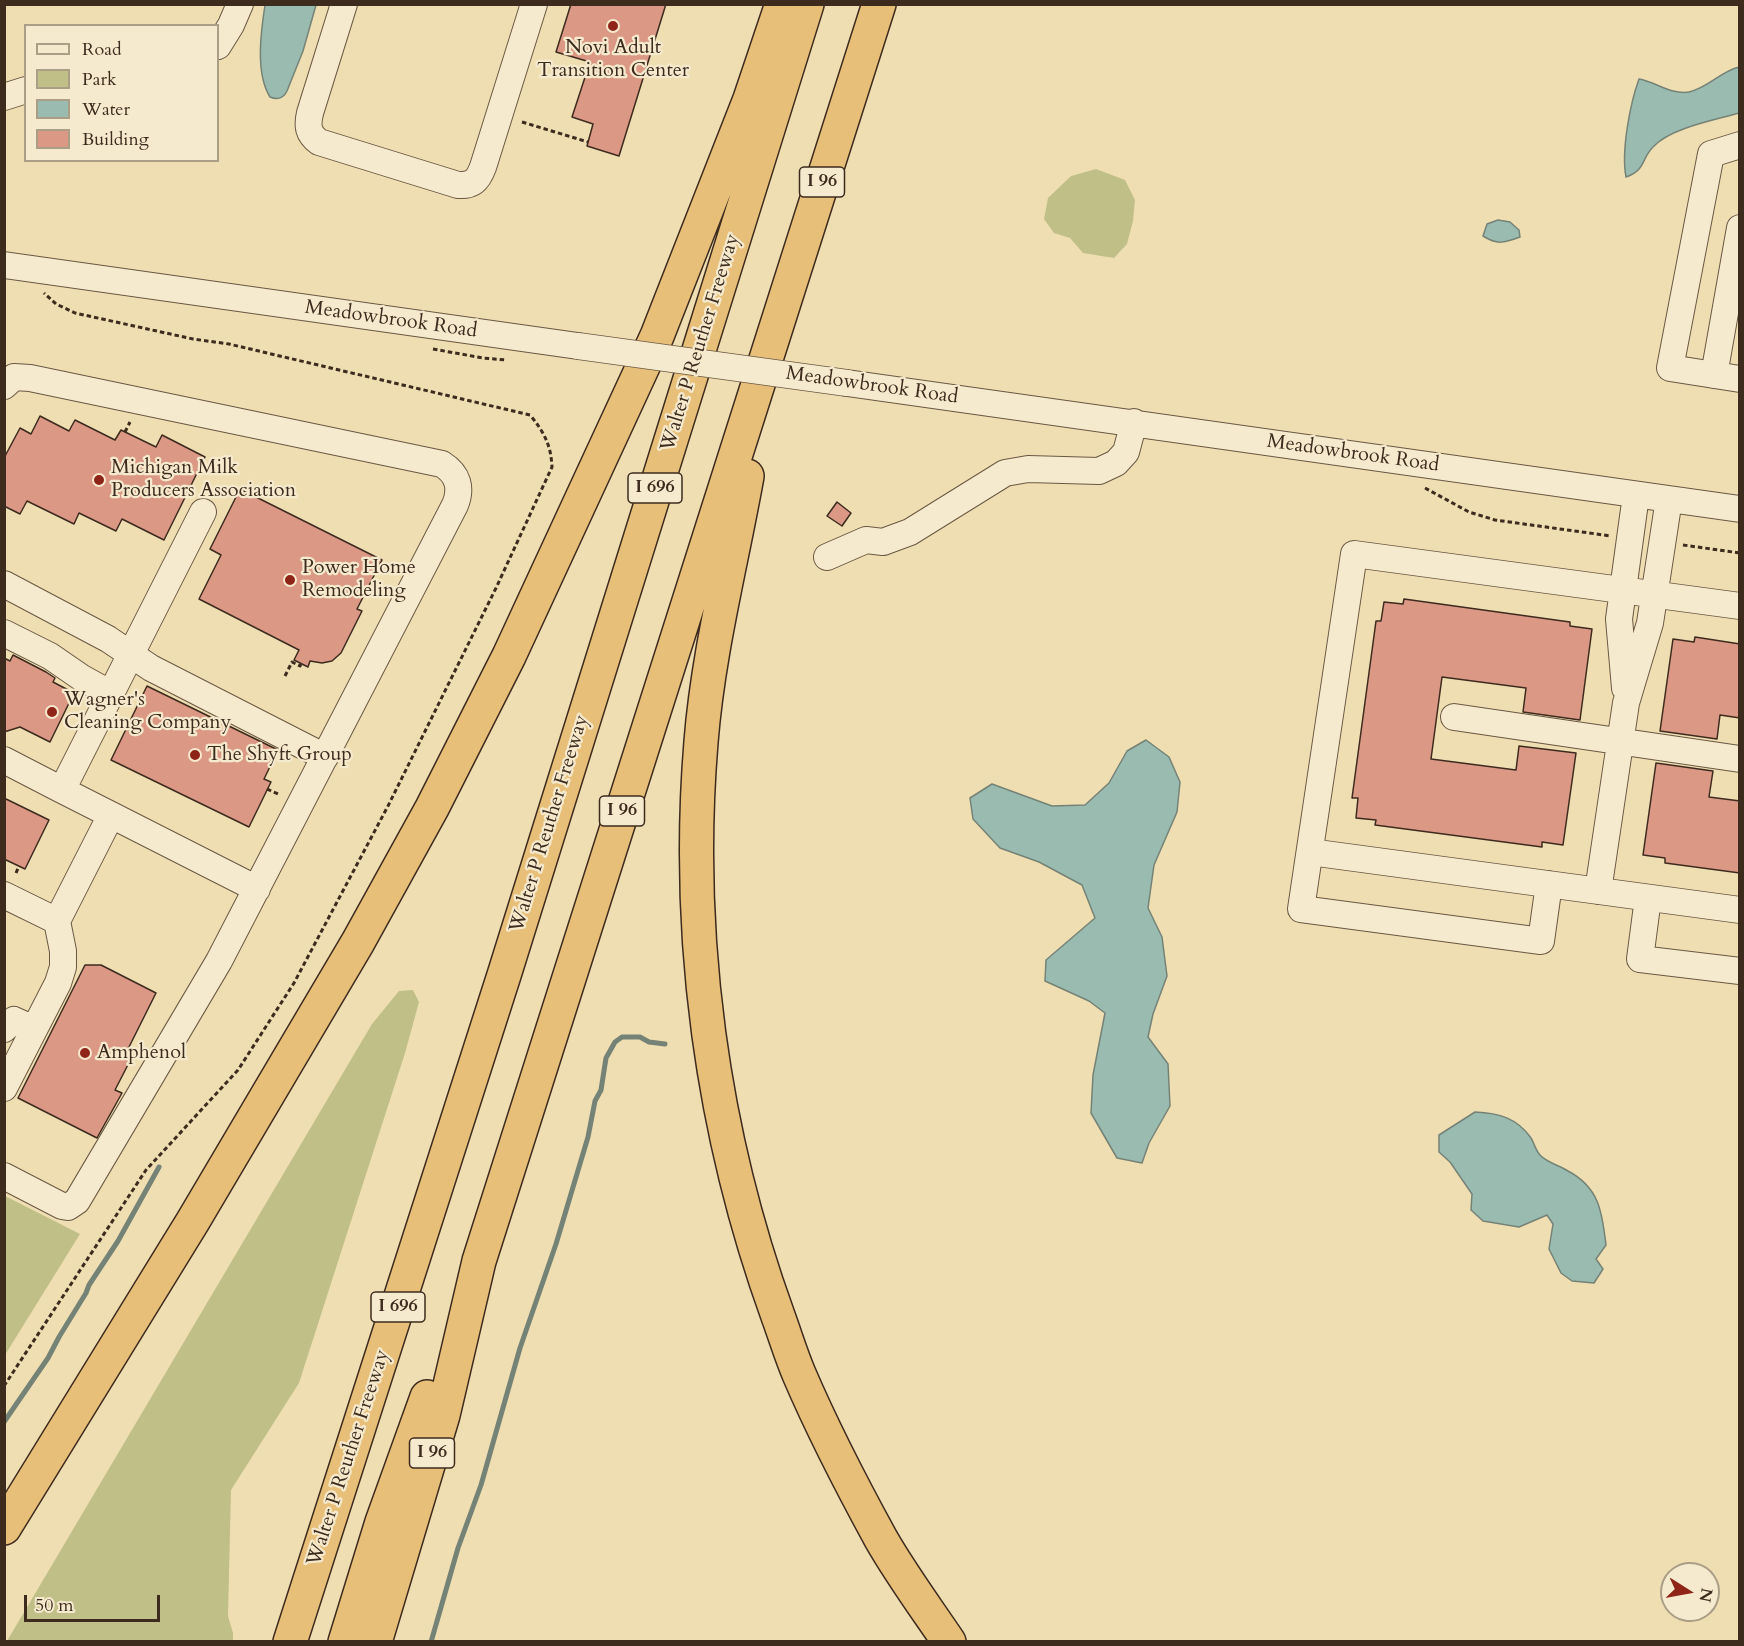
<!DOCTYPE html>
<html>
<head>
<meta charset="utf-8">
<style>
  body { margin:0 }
  #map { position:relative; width:1744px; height:1646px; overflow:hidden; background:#efdeb2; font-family:Cardo,serif }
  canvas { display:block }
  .frame { position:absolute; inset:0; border:6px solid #3d2b1e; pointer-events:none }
  .legend { position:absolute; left:24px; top:24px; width:195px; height:138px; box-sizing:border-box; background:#f5eacd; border:2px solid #ab9e87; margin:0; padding:8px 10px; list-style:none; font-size:18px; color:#3d2b1e }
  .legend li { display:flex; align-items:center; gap:12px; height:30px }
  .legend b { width:30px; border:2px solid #ab9e87 }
  .north { position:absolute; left:1660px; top:1562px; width:60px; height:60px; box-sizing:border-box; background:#f5eacd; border:2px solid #ab9e87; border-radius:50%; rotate:101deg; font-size:16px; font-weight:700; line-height:24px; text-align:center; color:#3d2b1e }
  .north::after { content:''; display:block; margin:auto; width:21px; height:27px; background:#8f2418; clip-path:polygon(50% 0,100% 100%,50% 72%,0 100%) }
  .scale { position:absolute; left:24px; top:1595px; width:136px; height:27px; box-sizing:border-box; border:3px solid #3d2b1e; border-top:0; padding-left:8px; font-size:18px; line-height:21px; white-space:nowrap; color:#3d2b1e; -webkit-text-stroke:4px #f5eacd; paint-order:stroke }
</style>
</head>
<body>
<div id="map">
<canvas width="1744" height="1646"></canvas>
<div class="frame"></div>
<ul class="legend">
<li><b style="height:8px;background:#f5eacd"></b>Road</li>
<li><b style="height:16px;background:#c0bf87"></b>Park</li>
<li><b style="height:16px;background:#9abcb0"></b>Water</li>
<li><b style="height:16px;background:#db9885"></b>Building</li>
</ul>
<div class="north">N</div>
<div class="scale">50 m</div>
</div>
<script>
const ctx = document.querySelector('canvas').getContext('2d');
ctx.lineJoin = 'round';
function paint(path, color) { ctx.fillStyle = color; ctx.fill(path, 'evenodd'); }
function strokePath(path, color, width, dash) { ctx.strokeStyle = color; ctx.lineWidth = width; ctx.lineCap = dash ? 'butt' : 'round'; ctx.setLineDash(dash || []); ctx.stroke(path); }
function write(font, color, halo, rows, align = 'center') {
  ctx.font = font + ' Cardo,serif'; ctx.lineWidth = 4.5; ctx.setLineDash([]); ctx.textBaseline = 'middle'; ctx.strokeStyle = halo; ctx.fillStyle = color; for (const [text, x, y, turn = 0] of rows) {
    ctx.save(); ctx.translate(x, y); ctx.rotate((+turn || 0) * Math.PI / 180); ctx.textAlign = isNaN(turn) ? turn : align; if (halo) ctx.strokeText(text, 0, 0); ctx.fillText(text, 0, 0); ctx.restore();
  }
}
paint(new Path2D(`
  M1096 169 1125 180 1135 200 1133 221 1127 244 1114 258 1083 253 1070 238 1054 233 1044 219 1048 198 1071 176Z
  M413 990 419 1002 405 1053 299 1383 231 1490 228 1616 233 1633V1641H7L372 1024 399 991Z
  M5 1196 80 1234 5 1355Z`), '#c0bf87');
const water = new Path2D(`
  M265 5H316L303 51 287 91C283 99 277 100 270 97 255 73 261 31 265 5Z
  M1739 67V113C1715 120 1670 128 1653 147 1641 159 1646 170 1626 177 1621 151 1630 104 1639 79 1656 82 1671 95 1689 92 1708 88 1721 71 1739 67Z
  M1498 220 1510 222 1519 230 1520 237C1504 243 1497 245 1483 236L1487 224Z
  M1146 740 1169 757 1180 782 1177 812 1154 865 1148 908 1162 937 1167 976 1153 1014 1148 1037 1168 1064 1170 1106 1149 1143 1142 1163 1117 1158 1091 1113 1093 1075 1105 1013 1089 1001 1045 981 1046 960 1095 918 1082 885 1039 862 1000 848 973 819 970 798 992 784 1052 806 1085 805 1109 783 1127 751Z
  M1475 1112C1499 1113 1517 1118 1531 1138 1534 1143 1536 1151 1540 1155 1546 1162 1560 1166 1568 1171 1600 1188 1602 1213 1606 1245L1596 1259 1603 1269 1594 1283 1572 1281 1561 1273 1549 1249 1553 1224 1547 1215 1519 1227 1483 1221 1471 1210 1472 1194 1450 1162 1439 1152V1135Z`);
paint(water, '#9abcb0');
strokePath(water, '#758276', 1.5);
strokePath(new Path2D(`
  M4 1422 48 1358 59 1337 86 1293 89 1285 118 1241 159 1167
  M431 1642 458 1548 481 1485 520 1348 556 1244 588 1137 595 1101 601 1090 606 1058 615 1042 622 1037H640L649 1042 665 1044`), '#758276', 5);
const building = new Path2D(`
  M571 4H666L619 156 587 146 593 124 572 117 590 62 556 52Z
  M40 416 69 431 75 420 115 440 121 430 156 447 162 435 205 457 164 540 122 519 116 531 79 513 74 524 27 501 20 514 4 506V458L20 428 31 434Z
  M240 489 382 560 357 609 362 611 341 653 332 661 322 663 310 661 308 667 294 660 299 650 199 599 221 555 210 549Z
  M837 502 851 513 842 526 827 516Z
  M1404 599 1570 622V626L1592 629 1580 720 1523 712 1526 688 1442 677 1431 759 1516 770 1519 746 1576 753 1563 845 1542 842V847L1375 825 1376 820 1356 818 1358 798H1352L1376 621H1381L1384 602 1403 604Z
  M1695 637 1740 644V718L1720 715 1717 739 1660 731 1673 639 1694 642Z
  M13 655 46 672 55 678 53 682 74 693 50 742 20 727 4 732V658L10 661Z
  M147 686 278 750 264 779 271 782 249 827 111 760Z
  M1656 763 1713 771 1709 797 1740 801V873L1665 863V858L1643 855Z
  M4 798 49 820 25 869 4 859Z
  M85 965H101L156 993 127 1051 133 1055 115 1090 122 1093 97 1138 18 1098Z`);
paint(building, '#db9885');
strokePath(building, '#3d2b1e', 1.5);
const minor = new Path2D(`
  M344 4 310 113C307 126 308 134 319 142L458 185C473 186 478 180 483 167L534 4
  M218 46 231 25 240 4
  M4 97 26 90
  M1740 145 1711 154 1670 368 1740 379
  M4 265 578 346
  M1714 375 1740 228
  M847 383 1740 509
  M4 386 14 377 30 378 442 464C458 474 462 488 455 505L219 961 77 1201 68 1207 62 1206 4 1176
  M203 512 62 790 257 889
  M827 557 866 540 883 542 910 532 1005 473 1028 469 1099 471 1116 463 1126 452 1134 422
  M4 584 108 639 151 668 325 757
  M4 633 50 656 82 678 111 694
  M1625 688 1619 619 1636 495
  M1454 717 1740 759
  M4 760 62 790
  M1310 852 1740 910
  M1549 884 1541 941 1301 909 1354 554 1740 606
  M1598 891 1626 703 1650 623 1669 499
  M4 895 57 921
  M1648 898 1640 959 1740 971
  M4 1029 14 1020 34 1029
  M4 1088 58 983 63 967V951L57 921 111 815`);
const highway = new Path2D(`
  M747 476C731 565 708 653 701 742 685 936 712 1134 778 1316 785 1335 791 1355 799 1374 823 1430 852 1486 881 1539 901 1574 926 1608 949 1642
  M4 1528 193 1221 358 942 432 808 509 656 657 336 750 99 782 4
  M290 1642 505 972 807 4
  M345 1642 382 1522 427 1397
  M375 1642 443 1415 479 1261 879 4`);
strokePath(minor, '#6a5843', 28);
strokePath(highway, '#3d2b1e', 36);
strokePath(new Path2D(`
  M522 122 588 142
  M433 349 483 358 507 360
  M125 432 130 422
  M1425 488 1469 512 1495 520 1611 536
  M1683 545 1740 553
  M285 676 292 662 300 666 301 664
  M267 789 278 794
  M16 873 19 866
  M4 1386 146 1170 238 1070 294 983 388 806 496 588 552 467C551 445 544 432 530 415L229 344 193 339 75 313 56 304 44 293`), '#3d2b1e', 3, [4.5, 3]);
strokePath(minor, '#f5eacd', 26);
strokePath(highway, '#e8bf79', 33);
const minorBridge = new Path2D(`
  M578 346 847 383`);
strokePath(minorBridge, '#6a5843', 28, []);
strokePath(minorBridge, '#f5eacd', 26);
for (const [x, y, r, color] of [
  [613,26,6,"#8f2418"],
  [99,480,6,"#8f2418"],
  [290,580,6,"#8f2418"],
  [52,712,6,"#8f2418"],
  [195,755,6,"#8f2418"],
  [85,1053,6,"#8f2418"]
]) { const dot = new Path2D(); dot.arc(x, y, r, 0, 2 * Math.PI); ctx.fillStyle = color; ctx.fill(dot); strokePath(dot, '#f5eacd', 2); }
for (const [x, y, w] of [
  [822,182,45],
  [655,488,54],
  [622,811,45],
  [398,1307,54],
  [432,1453,45]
]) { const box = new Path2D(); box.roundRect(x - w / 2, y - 15, w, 30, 4.5); ctx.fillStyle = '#f5eacd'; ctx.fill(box); strokePath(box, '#3d2b1e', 1.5); }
write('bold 18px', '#3d2b1e', null, [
  ["I 96",822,182],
  ["I 696",655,488],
  ["I 96",622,811],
  ["I 696",398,1307],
  ["I 96",432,1453]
]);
write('20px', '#3d2b1e', '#f5eacd', [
  ["Novi Adult",613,48,"center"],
  ["Transition Center",613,71,"center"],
  ["Michigan Milk",111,468],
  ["Producers Association",111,491],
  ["Power Home",302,568],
  ["Remodeling",302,591],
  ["Wagner's",64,700],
  ["Cleaning Company",64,723],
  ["The Shyft Group",207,755],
  ["Amphenol",97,1053]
], 'left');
write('20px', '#3d2b1e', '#f5eacd', [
  ["Meadowbrook Road",391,320,8],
  ["Walter P Reuther Freeway",701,343,-73],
  ["Meadowbrook Road",872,386,8],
  ["Meadowbrook Road",1353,454,8],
  ["Walter P Reuther Freeway",550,824,-73],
  ["Walter P Reuther Freeway",349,1458,-72]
]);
</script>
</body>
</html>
